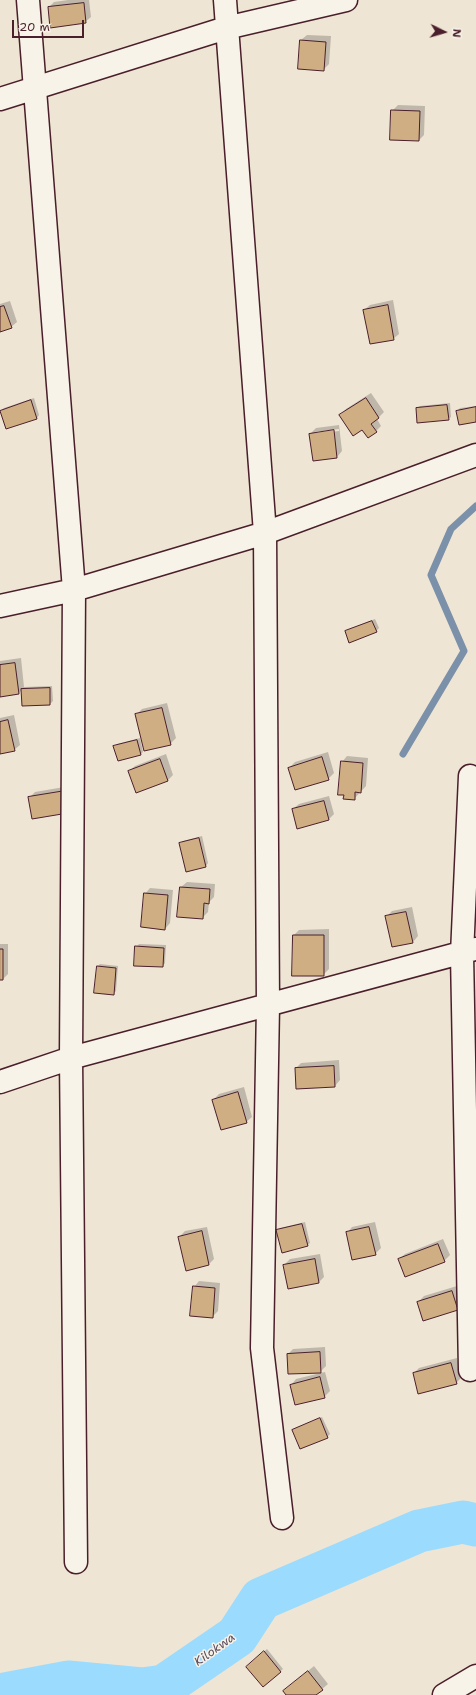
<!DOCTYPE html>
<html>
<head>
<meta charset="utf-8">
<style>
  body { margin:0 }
  #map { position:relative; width:476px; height:1695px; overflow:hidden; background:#efe5d4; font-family:"Shantell Sans",sans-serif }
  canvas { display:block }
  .north { position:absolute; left:424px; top:12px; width:40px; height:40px; -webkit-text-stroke:3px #f7f3e8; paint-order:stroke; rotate:95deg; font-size:11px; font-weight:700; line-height:16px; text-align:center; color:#4a1f2b }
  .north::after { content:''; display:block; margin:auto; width:14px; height:18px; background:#4a1f2b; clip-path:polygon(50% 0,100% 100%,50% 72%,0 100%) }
  .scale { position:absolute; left:12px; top:20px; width:72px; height:18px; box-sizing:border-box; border:2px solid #4a1f2b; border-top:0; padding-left:5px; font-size:12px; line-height:14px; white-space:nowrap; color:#4a1f2b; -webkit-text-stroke:3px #f7f3e8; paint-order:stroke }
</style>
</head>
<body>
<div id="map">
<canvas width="476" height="1695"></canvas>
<div class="north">N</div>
<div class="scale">20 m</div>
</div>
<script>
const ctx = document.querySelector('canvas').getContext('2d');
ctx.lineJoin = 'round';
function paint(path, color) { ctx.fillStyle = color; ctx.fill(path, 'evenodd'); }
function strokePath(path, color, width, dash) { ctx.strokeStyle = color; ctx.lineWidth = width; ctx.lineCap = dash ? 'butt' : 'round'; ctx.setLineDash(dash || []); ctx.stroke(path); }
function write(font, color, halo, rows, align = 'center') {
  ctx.font = font + ' "Shantell Sans",sans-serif'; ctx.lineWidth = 3; ctx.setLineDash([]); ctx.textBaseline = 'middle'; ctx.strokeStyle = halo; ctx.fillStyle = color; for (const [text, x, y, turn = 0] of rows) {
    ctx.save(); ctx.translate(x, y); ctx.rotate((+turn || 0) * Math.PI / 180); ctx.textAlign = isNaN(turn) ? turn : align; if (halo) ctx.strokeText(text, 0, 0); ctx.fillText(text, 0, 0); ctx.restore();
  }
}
paint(new Path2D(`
  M68 0H89L91 17 85 22 49 7 54 2Z
  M307 35 331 36 329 64 323 70 301 40Z
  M398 105 425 106 424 135 419 140 392 111Z
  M393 300 399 334 393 339 364 310 370 305Z
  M10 301 17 322 11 327 0 331V304Z
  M371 393 384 412 377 419 381 426 376 431 363 428 341 415 346 409Z
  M34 398 39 415 37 418 1 411 4 408Z
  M450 403 451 417 448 419 417 408 420 406Z
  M476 406V421L457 411 460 408Z
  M339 425 342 451 337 457 310 434 316 428ZM339 429V431L315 434V432Z
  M375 619 379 628 376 631 346 632 349 629Z
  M21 658 24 687 52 686 53 701 50 704 22 690 19 693 0 696V661Z
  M167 703 176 738 170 744 136 715 142 709Z
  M14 715 20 745 14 750 0 753V718Z
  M140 738 143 752 141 754 115 746 117 744Z
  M328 752 334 773 328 779 289 768 295 762Z
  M166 754 173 775 168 780 129 771 135 766Z
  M347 756 368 758 366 786 354 799 342 762Z
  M70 786 74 806 29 798 35 792Z
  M329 796 334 814 329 819 293 809 299 804Z
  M202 836 208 863 206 866 180 844 183 841Z
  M187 882 215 884 214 897 209 902 208 912 202 918 181 887Z
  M150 888 173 890 170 923 165 929 145 894Z
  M412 907 418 936 413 942 386 917 392 911Z
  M329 929V969L323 975 294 935 299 930Z
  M0 944H8V974L3 979H0Z
  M139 944 166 945 165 963 163 966 136 947Z
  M100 964 118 966 116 991 113 994 97 967Z
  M339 1060 340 1080 335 1086 296 1068 301 1063Z
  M244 1087 252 1117 246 1122 213 1100 219 1094Z
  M305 1222 310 1243 307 1245 278 1231 280 1228Z
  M375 1222 381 1248 375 1254 347 1233 352 1227Z
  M207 1227 214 1259 208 1265 179 1237 185 1231Z
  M443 1239 450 1255 444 1261 399 1259 405 1254Z
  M320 1254 324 1277 319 1282 284 1265 290 1259Z
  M199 1281 220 1283 218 1311 212 1317 194 1287Z
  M457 1286 463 1304 457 1309 418 1302 424 1296Z
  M325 1347 326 1366 320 1372 288 1354 293 1349Z
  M457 1358 462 1377 456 1383 414 1373 419 1368Z
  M325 1372 330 1391 324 1397 291 1385 296 1379Z
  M322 1417 330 1434 327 1437 293 1430 295 1428Z
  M267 1649 283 1669 263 1686 250 1664Z
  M314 1666 328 1684 315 1695H287L284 1691Z`), '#0003');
strokePath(new Path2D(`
  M403 754 464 651 431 575 451 529 476 506`), '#7b90a9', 7);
strokePath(new Path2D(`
  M0 1695 68 1682 142 1689 164 1686 237 1636 261 1599 419 1531 463 1522 476 1525`), '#9bdbfd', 43);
const building = new Path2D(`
  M84 3 86 23 50 28 48 7Z
  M300 40 326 42 324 71 298 69Z
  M391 110 420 111 419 141 390 140Z
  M388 305 394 340 370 344 363 310Z
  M4 306 12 328 0 332V307Z
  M366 398 379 418 371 424 377 432 368 438 362 430 353 436 339 415Z
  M31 400 37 419 6 429 0 411Z
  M447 405 449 420 417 423 416 408Z
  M476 407V422L459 425 456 411Z
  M334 430 337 458 313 461 309 434Z
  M372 621 377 632 349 643 345 631Z
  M15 663 19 694 0 697V665Z
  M50 688V705L22 706 21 689Z
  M162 708 171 745 144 751 135 714Z
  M8 720 15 751 0 754V722Z
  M137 740 141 755 118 761 113 746Z
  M322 757 329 780 295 790 288 768Z
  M160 759 168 781 136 793 128 771Z
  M341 761 363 763 361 793 355 792V800L343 799 344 795H338Z
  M65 791 68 813 32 819 28 797Z
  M324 801 329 820 297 829 292 809Z
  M199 838 206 867 186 872 179 843Z
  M180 887 210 889 209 904 204 903 203 919 177 917Z
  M144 893 168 895 165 930 141 927Z
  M406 912 413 943 392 947 385 916Z
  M293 935H324V976H292Z
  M135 946 164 948 163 967 134 966Z
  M0 949H3V980H0Z
  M97 966 116 968 114 995 94 993Z
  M334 1066 335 1087 296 1089 295 1068Z
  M238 1092 247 1123 221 1130 212 1100Z
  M302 1224 308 1246 282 1253 276 1230Z
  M369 1227 376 1255 352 1260 346 1232Z
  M202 1231 209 1265 186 1271 178 1237Z
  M438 1244 445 1262 405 1277 398 1259Z
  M315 1259 319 1283 288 1289 283 1265Z
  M193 1286 215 1288 213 1318 190 1316Z
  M452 1291 458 1310 423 1321 417 1302Z
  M320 1352 321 1373 288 1374 287 1354Z
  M451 1363 457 1384 418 1394 413 1373Z
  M320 1377 325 1398 295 1405 290 1385Z
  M320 1418 328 1438 300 1449 292 1430Z
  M264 1651 281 1672 263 1687 246 1667Z
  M308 1671 323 1690 316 1695H286L283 1691Z`);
paint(building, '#d0ae83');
strokePath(building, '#4a1f2b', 1);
const minor = new Path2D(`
  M28 0 74 590 71 1058 76 1562
  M225 0 265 533 268 1005 262 1348 282 1518
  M0 99 226 28 346 0
  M0 606 74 590 265 533 476 455
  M0 1082 71 1058 475 949
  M470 1370 462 954 470 776
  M444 1695 476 1676`);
strokePath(minor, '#4a1f2b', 25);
strokePath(minor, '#f7f3e8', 22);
write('italic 12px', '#5e4e60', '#f7f3e8', [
  ["Kilokwa",215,1650,-36]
]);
</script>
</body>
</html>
